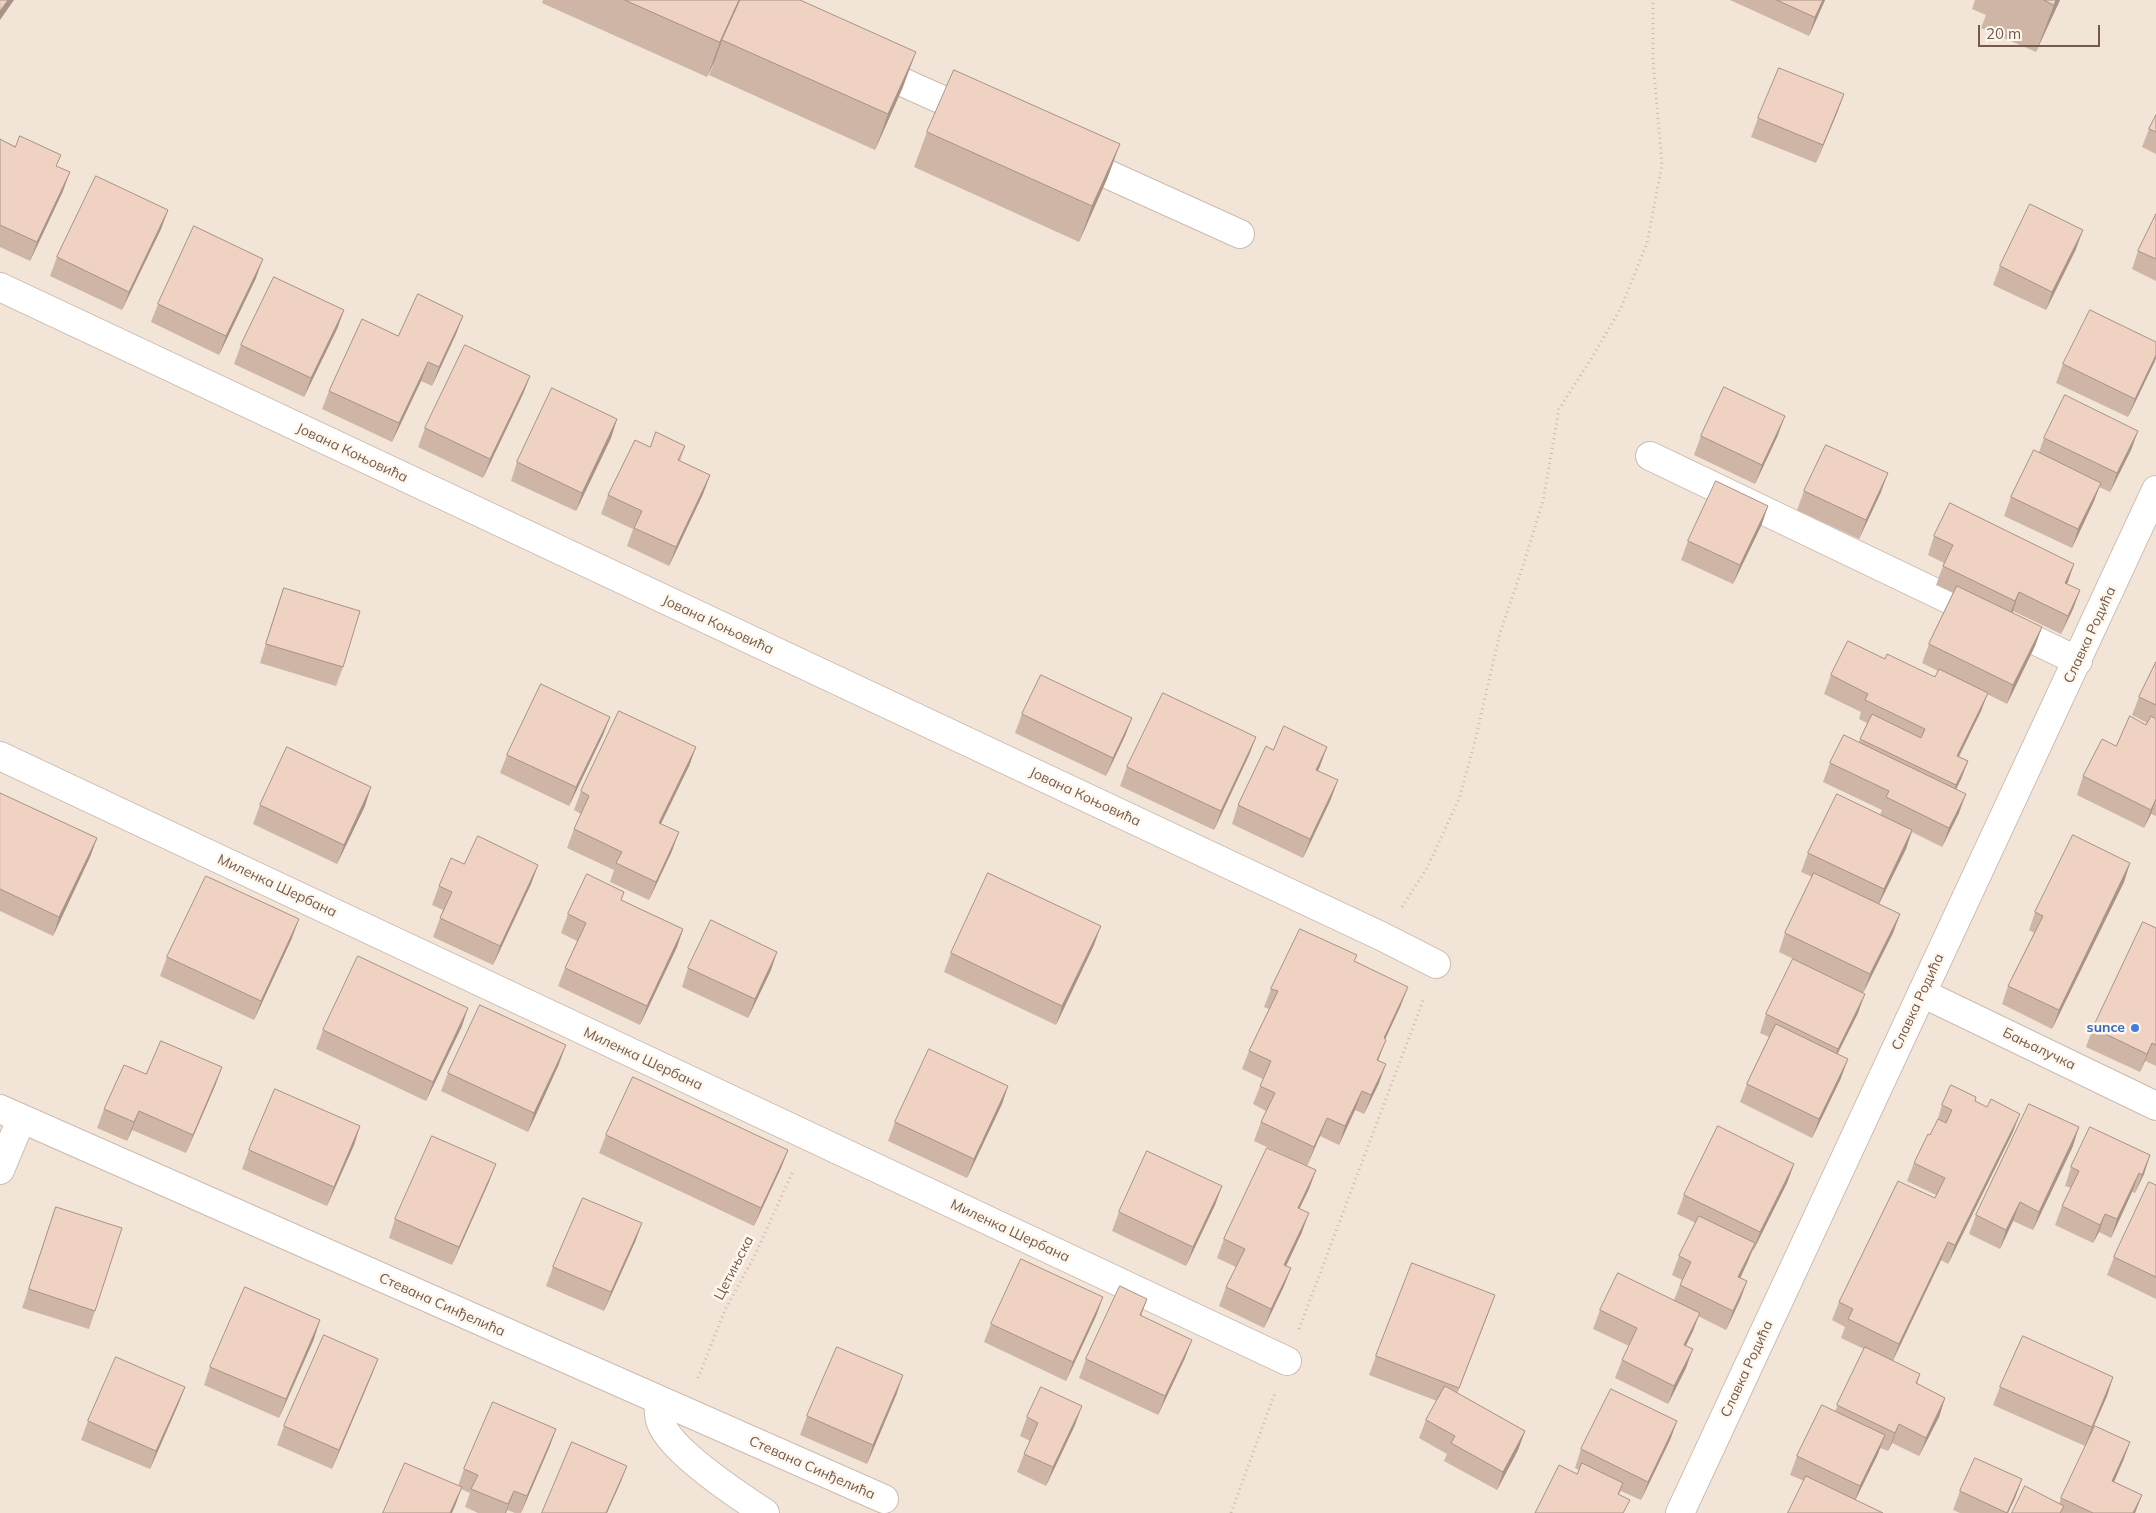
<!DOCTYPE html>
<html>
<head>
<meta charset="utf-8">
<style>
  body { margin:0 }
  #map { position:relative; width:2156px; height:1513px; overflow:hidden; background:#fbf3e8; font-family:Mulish,sans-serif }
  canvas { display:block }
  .scale { position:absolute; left:1978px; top:25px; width:122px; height:22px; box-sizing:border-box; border:2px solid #735a4d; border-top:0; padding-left:6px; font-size:15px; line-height:18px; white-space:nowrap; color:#735a4d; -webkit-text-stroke:4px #fef7ee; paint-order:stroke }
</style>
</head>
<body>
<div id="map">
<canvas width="2156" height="1513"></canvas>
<div class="scale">20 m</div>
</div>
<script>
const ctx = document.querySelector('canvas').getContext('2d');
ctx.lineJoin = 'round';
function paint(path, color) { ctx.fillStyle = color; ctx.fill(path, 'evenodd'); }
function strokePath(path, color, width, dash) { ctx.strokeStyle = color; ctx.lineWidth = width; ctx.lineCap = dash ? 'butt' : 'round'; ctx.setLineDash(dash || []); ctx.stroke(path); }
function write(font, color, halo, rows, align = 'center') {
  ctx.font = font + ' Mulish,sans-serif'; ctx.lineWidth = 5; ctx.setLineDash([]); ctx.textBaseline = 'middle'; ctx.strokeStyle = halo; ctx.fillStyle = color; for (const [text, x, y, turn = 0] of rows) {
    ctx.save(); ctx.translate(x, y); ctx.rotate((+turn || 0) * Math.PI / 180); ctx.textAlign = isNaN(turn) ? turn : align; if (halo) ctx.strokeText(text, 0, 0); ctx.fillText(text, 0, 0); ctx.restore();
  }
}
paint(new Path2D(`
  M0 0H2156V1513H0Z`), '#f2e5d7');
const minor = new Path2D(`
  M871 68 976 115
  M1074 159 1240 234
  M0 287 1383 937 1436 964
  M1650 456 2078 661
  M0 756 1287 1361
  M1922 993 2156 1106
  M0 1109 884 1499
  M0 1170 21 1120
  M658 1400C659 1407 658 1416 661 1423 671 1451 739 1496 765 1513
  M1680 1513 2156 490`);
strokePath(minor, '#ccbbaf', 30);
strokePath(new Path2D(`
  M1402 907 1427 868 1459 799 1475 741 1500 633 1523 566 1543 501 1559 409 1591 359 1621 308 1647 243 1662 165 1653 60V0
  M1299 1329 1424 998
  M698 1378 725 1310 754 1257 794 1169
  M1231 1513 1275 1393`), '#d4b6a4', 3, [1, 4]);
strokePath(minor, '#fff', 28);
paint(new Path2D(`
  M543 0H800L903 87 875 150 709 75 715 60 707 77 542 3Z
  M1730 0H1825L1809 36Z
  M1975 0H2060L2036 52 1981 28 1986 15 1972 9Z
  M1844 94 1837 113 1816 163 1751 137 1758 118Z
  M2156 115V154L2142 147 2149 129Z
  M927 132 1120 144 1107 179 1079 242 914 167Z
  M0 139 57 166 63 191 30 261 0 247Z
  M168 210 161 229 122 310 50 276 57 257Z
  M2156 214V281L2132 269 2138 251Z
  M2076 249 2046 310 1993 285 2000 266Z
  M256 278 219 355 151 322 158 304Z
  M344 310 337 329 304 397 234 364 241 345Z
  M463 316 456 334 432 386 421 381 392 442 322 409 329 391 398 336Z
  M2156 355V358L2154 363 2128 417 2056 383 2063 364Z
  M530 376 523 394 483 478 418 447 425 428Z
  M617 419 611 438 576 511 511 481 517 462Z
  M2138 431 2131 450 2110 492 2099 487 2094 501 2072 548 2004 516 2011 497 2039 452 2044 438Z
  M1778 435 1755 484 1694 455 1701 436Z
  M685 446 680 461 710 475 703 494 669 566 627 546 633 529 601 514 608 495 650 447Z
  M1804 491 1881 492 1859 539 1797 510Z
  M1762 524 1733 584 1681 560 1688 541Z
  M1934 536 2067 584 2080 590 2073 609 2061 634 2013 611 2012 613 2042 627 2035 646 2007 704 1987 694 1981 711 1959 757 1968 761 1961 779 1956 789 1959 813 1942 847 1912 832 1906 849 1879 904 1900 914 1893 933 1863 993 1779 952 1785 933 1812 877 1801 872 1808 853 1880 815 1882 810 1823 782 1830 763 1859 742 1867 723 1859 719 1861 712 1824 694 1831 675 1885 659 1935 677 1938 671 1922 663 1929 644 1953 593 1936 585 1944 563 1928 555Z
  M284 588 343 667 336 686 260 663 277 607Z
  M2156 662V816L2151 814 2144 828 2077 795 2083 776 2146 725 2147 723 2132 715 2139 697Z
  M1022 714 1132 718 1125 736 1106 776 1015 733Z
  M610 717 603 735 569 806 500 773 507 755Z
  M1256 737 1249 755 1214 830 1120 786 1127 767Z
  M696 747 689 766 661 824 672 851 649 900 610 882 614 870 567 848 574 829 581 814 574 810 581 791Z
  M1327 747 1318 771 1331 799 1303 858 1232 824 1238 805 1273 750Z
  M0 793 97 838 90 857 53 936 0 911Z
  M260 805 365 806 337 864 253 824Z
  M2130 863 2124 882 2052 1029 2002 1004 2008 986 2034 933 2029 930 2035 912Z
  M464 864 538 865 531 884 493 965 433 937 443 910 432 905 439 886Z
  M624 892 621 900 683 929 677 947 640 1025 558 986 565 968 577 941 561 933 568 914Z
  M2156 928V1066L2145 1061 2140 1072 2086 1047 2093 1028Z
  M292 938 254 1020 160 976 167 957Z
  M1094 945 1056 1025 944 972 951 953Z
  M1355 962 1401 1005 1385 1039 1378 1060 1379 1083 1364 1114 1355 1110 1339 1145 1320 1136 1307 1166 1254 1141 1261 1122 1266 1111 1253 1104 1263 1079 1242 1069 1249 1051 1269 1009 1264 1007 1271 989Z
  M688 968 771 970 748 1018 682 987Z
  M1858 1013 1837 1054 1841 1078 1812 1138 1740 1102 1747 1084 1769 1037 1760 1033 1766 1014Z
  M462 1026 426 1101 316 1049 323 1030Z
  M559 1064 528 1132 441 1091 448 1073Z
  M222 1067 215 1086 186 1153 132 1130 127 1141 97 1128 104 1109 146 1074Z
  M1008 1086 1002 1104 967 1178 888 1141 895 1122Z
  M1975 1101 2013 1132 1948 1264 1941 1260 1893 1361 1920 1374 1917 1384 1945 1398 1939 1417 1919 1456 1892 1443 1888 1451 1880 1448 1855 1500 1804 1481 1790 1475 1797 1456 1835 1411 1864 1349 1841 1338 1845 1327 1832 1320 1839 1302 1935 1198 1936 1195 1907 1181 1914 1163 1930 1135 1936 1124 1942 1105Z
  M360 1126 354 1145 327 1206 242 1169 249 1150Z
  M606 1135 788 1150 781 1168 754 1226 599 1153Z
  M2073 1146 2033 1230 2013 1221 2000 1249 1969 1234 1976 1215Z
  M2150 1155 2144 1174 2135 1193 2132 1192 2111 1238 2099 1232 2093 1243 2055 1225 2062 1206 2071 1188 2065 1186 2071 1167Z
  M1794 1164 1787 1183 1753 1251V1250L1748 1261 1740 1278 1747 1281 1740 1300 1726 1330 1698 1316 1693 1331 1686 1346V1368L1668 1404 1615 1378 1622 1360 1629 1346 1593 1329 1600 1310 1674 1300 1682 1280 1672 1275 1679 1256 1696 1223 1677 1214 1684 1195Z
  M1316 1170 1309 1189 1299 1209 1302 1232 1286 1266 1291 1268 1284 1286 1264 1328 1219 1306 1226 1287 1236 1267 1217 1258 1224 1239Z
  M489 1182 452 1265 389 1238 395 1219Z
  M2156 1185V1299L2107 1275 2114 1257Z
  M1222 1186 1215 1205 1186 1266 1112 1231 1119 1212Z
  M56 1207 95 1311 89 1329 22 1308Z
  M642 1223 635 1242 604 1311 546 1286 553 1267Z
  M1103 1297 1096 1316 1066 1381 984 1342 991 1324Z
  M1147 1299 1141 1315 1185 1358 1158 1415 1079 1378 1086 1359Z
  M1488 1314 1457 1393 1525 1431 1518 1450 1497 1490 1444 1461 1447 1454 1419 1438 1426 1420 1437 1401 1369 1375 1376 1356Z
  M314 1339 279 1418 204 1385 210 1367Z
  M378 1359 371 1377 332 1469 277 1445 284 1426Z
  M2113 1377 2107 1396 2085 1446 1993 1405 2000 1387Z
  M185 1387 178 1405 150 1469 81 1440 88 1421Z
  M897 1393 867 1464 800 1435 807 1416Z
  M1027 1417 1075 1425 1046 1486 1017 1472 1024 1454 1030 1441 1020 1436Z
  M1677 1421 1670 1440 1641 1500 1621 1491 1619 1494 1577 1474 1579 1470 1575 1468 1581 1449Z
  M556 1429 549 1448 521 1513H515L507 1510 506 1513H478L465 1507 470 1493 461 1489 455 1506 458 1486 464 1469Z
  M2130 1442 2123 1461 2114 1482 2142 1495 2135 1513H2012L2059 1504 2061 1498Z
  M2022 1479 2015 1498 2008 1513H1960L1953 1510 1960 1491Z`), '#ceb5a6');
paint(new Path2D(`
  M8 0H14L0 20V11Z
  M739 0H741L722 40 715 60 707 77 720 42Z
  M1823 0H1825L1809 36 1815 17Z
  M2056 0H2060L2036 52 2054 5Z
  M916 52 903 87 875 150 888 114Z
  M1844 94 1837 113 1816 163 1823 145Z
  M1120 144 1107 179 1079 242 1092 206Z
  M70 172 63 191 30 261 37 242Z
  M168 210 161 229 122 310 129 292Z
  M2083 230 2076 249 2046 310 2052 292Z
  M263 259 256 278 219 355 226 336Z
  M344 310 337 329 304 397 311 378Z
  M463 316 456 334 432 386 439 367Z
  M2156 355V358L2154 363 2128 417 2135 399Z
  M428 362 421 381 392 442 399 423Z
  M530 376 523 394 483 478 490 459Z
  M1785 416 1778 435 1755 484 1762 465Z
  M617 419 611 438 576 511 582 493Z
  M2138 431 2131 450 2110 492 2117 473Z
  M1888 473 1881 492 1859 539 1866 520Z
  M710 475 703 494 669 566 676 547Z
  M2101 483 2094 501 2072 548 2078 529Z
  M1768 506 1762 524 1733 584 1740 565Z
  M2074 564 2068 582 2058 602 2065 583Z
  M2080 590 2073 609 2061 634 2068 616Z
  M2019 592 2013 611 2008 620 2015 601Z
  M2042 627 2035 646 2007 704 2013 685Z
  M1988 693 1981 711 1950 774 1957 756Z
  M610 717 603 735 569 806 576 787Z
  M1132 718 1125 736 1106 776 1113 758Z
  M1256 737 1249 755 1214 830 1221 811Z
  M696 747 689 766 652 842 659 823Z
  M1327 747 1320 766 1309 789 1316 770Z
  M1968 761 1961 779 1949 804 1956 785Z
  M1338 780 1331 799 1303 858 1310 839Z
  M371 787 365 806 337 864 344 845Z
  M1966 794 1959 813 1942 847 1949 828Z
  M2156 799 2151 814 2144 828 2151 810Z
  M1912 830 1906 849 1877 908 1884 889Z
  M679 832 672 851 649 900 656 882Z
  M97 838 90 857 53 936 59 917Z
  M2130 863 2124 882 2052 1029 2059 1010Z
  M538 865 531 884 493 965 500 946Z
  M1900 914 1893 933 1863 993 1870 974Z
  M299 919 292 938 254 1020 261 1001Z
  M1101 926 1094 945 1056 1025 1062 1006Z
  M683 929 677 947 640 1025 647 1006Z
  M777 952 771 970 748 1018 755 999Z
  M1408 987 1401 1005 1377 1057 1384 1038Z
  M1865 994 1858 1013 1831 1067 1838 1049Z
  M468 1008 462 1026 426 1101 433 1082Z
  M1386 1040 1379 1058 1370 1078 1377 1060Z
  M2152 1043 2145 1061 2140 1072 2147 1054Z
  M566 1045 559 1064 528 1132 534 1113Z
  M1848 1059 1841 1078 1812 1138 1819 1119Z
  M1386 1064 1379 1083 1364 1114 1371 1095Z
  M222 1067 215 1086 186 1153 193 1135Z
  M1008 1086 1002 1104 967 1178 974 1159Z
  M1362 1091 1355 1110 1339 1145 1345 1126Z
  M139 1111 132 1130 127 1141 134 1122Z
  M2020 1114 2013 1132 1948 1264 1955 1245Z
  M1327 1118 1320 1136 1307 1166 1314 1147Z
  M360 1126 354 1145 327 1206 334 1187Z
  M2079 1127 2073 1146 2033 1230 2039 1212Z
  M788 1150 781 1168 754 1226 761 1208Z
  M2150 1155 2144 1174 2135 1193 2142 1175Z
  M496 1164 489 1182 452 1265 459 1247Z
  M1794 1164 1787 1183 1753 1251 1760 1232Z
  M1316 1170 1309 1189 1291 1226 1298 1208Z
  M2139 1173 2132 1192 2111 1238 2117 1219Z
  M1222 1186 1215 1205 1186 1266 1193 1247Z
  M2020 1202 2013 1221 2000 1249 2006 1230Z
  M1309 1213 1302 1232 1278 1283 1284 1265Z
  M2105 1214 2099 1232 2093 1243 2100 1225Z
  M642 1223 635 1242 604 1311 611 1292Z
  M1948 1242 1941 1260 1892 1362 1899 1344Z
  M1755 1243 1748 1261 1732 1296 1738 1277Z
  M1291 1268 1284 1286 1264 1328 1271 1309Z
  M1747 1281 1740 1300 1726 1330 1733 1311Z
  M1495 1295 1488 1314 1452 1407 1459 1388Z
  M1103 1297 1096 1316 1066 1381 1073 1362Z
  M1147 1299 1140 1318V1315Z
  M1700 1313 1693 1331 1677 1363 1684 1345Z
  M320 1320 314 1339 279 1418 286 1399Z
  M1192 1340 1185 1358 1158 1415 1165 1396Z
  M1693 1349 1686 1368 1668 1404 1674 1386Z
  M378 1359 371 1377 332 1469 339 1450Z
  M903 1375 897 1393 867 1464 873 1445Z
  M2113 1377 2107 1396 2085 1446 2092 1427Z
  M185 1387 178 1405 150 1469 156 1451Z
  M1945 1398 1939 1417 1919 1456 1926 1438Z
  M1082 1406 1075 1425 1046 1486 1053 1467Z
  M1677 1421 1670 1440 1641 1500 1648 1482Z
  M1899 1424 1892 1443 1888 1451 1895 1433Z
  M556 1429 549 1448 521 1513 527 1496Z
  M1525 1431 1518 1450 1497 1490 1503 1472Z
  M1885 1435 1878 1454 1853 1505 1860 1486Z
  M2130 1442 2123 1461 2106 1500 2112 1481Z
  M627 1466 620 1484 607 1513H606Z
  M2022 1479 2015 1498 2008 1513H2007Z
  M462 1487 455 1506 452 1513H450Z
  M514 1491 507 1510 506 1513H505Z
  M2142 1495 2135 1513H2133Z`), '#a79387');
const building = new Path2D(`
  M0 0H8L0 11Z
  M625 0H739L720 42Z
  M740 0H800L916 52 888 114 722 40Z
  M1777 0H1823L1815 17Z
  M2044 0H2056L2054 5Z
  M1779 68 1844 94 1823 145 1758 118Z
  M954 70 1120 144 1092 206 927 132Z
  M2156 115V132L2149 129Z
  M20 136 61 155 56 166 70 172 37 242 0 225V139L15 147Z
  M96 176 168 210 129 292 57 257Z
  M2030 204 2083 230 2052 292 2000 266Z
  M2156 214V259L2138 251Z
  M194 226 263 259 226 336 158 304Z
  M274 277 344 310 311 378 241 345Z
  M418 294 463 316 439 367 428 362 399 423 329 391 362 319 398 336Z
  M2090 310 2156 342V355L2135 399 2063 364Z
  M465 345 530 376 490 459 425 428Z
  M1724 387 1785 416 1762 465 1701 436Z
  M552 388 617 419 582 493 517 462Z
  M2065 395 2138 431 2117 473 2044 438Z
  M656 432 685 446 678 460 710 475 676 547 634 528 642 511 608 495 635 440 650 447Z
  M1826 445 1888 473 1866 520 1804 491Z
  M2034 450 2101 483 2078 529 2011 497Z
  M1716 481 1768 506 1740 565 1688 541Z
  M1950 503 2074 564 2065 583 2080 590 2068 616 2019 592 2015 601 1943 566 1953 545 1934 536Z
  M1957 586 2042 627 2013 685 1929 644Z
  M284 588 360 611 343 667 266 644Z
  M1848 641 1885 659 1887 654 1935 677 1939 669 1988 693 1957 756 1968 761 1956 785 1860 739 1872 714 1921 738 1925 729 1865 700 1868 694 1831 675Z
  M2156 662V705L2139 697Z
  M1041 675 1132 718 1113 758 1022 714Z
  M541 684 610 717 576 787 507 755Z
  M1163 693 1256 737 1221 811 1127 767Z
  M619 711 696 747 659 823 679 832 656 882 616 863 622 852 574 829 589 796 581 791Z
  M2130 716 2146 725 2151 716 2156 719V799L2151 810 2083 776 2102 739 2116 746Z
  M1284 726 1327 747 1316 770 1338 780 1310 839 1238 805 1266 746 1273 750Z
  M1844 735 1966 794 1949 828 1886 797 1889 791 1830 763Z
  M287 747 371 787 344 845 260 805Z
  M0 793 97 838 59 917 0 889Z
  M1837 794 1912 830 1884 889 1808 853Z
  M2073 835 2130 863 2059 1010 2008 986 2043 916 2035 912Z
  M478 836 538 865 500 946 440 918 452 892 439 886 451 858 464 864Z
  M988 873 1101 926 1062 1006 951 953Z
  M1814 873 1900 914 1870 974 1785 933Z
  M587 874 624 892 621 900 683 929 647 1006 565 968 586 923 568 914Z
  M206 876 299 919 261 1001 167 957Z
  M711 920 777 952 755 999 688 968Z
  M2143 922 2156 928V1045L2152 1043 2147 1054 2093 1028Z
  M1300 929 1357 955 1354 961 1408 987 1384 1038 1386 1040 1377 1060 1386 1064 1371 1095 1362 1091 1345 1126 1327 1118 1314 1147 1261 1122 1275 1093 1260 1086 1271 1061 1249 1051 1278 991 1271 989Z
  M358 956 468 1008 433 1082 323 1030Z
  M1793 959 1865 994 1838 1049 1766 1014Z
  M480 1005 566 1045 534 1113 448 1073Z
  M1776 1024 1848 1059 1819 1119 1747 1084Z
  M161 1041 222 1067 193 1135 139 1111 134 1122 104 1109 124 1065 146 1074Z
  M929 1049 1008 1086 974 1159 895 1122Z
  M633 1077 788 1150 761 1208 606 1135Z
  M1951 1085 1976 1097 1975 1101 1987 1107 1991 1099 2020 1114 1955 1245 1948 1242 1899 1344 1848 1319 1853 1309 1839 1302 1898 1181 1935 1198 1945 1178 1914 1163 1928 1134 1930 1135 1938 1119 1946 1123 1952 1110 1942 1105Z
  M275 1089 360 1126 334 1187 249 1150Z
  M2029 1104 2079 1127 2039 1212 2020 1202 2006 1230 1976 1215Z
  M1718 1126 1794 1164 1760 1232 1684 1195Z
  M2090 1127 2150 1155 2142 1175 2139 1173 2117 1219 2105 1214 2100 1225 2062 1206 2079 1171 2071 1167Z
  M432 1136 496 1164 459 1247 395 1219Z
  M1267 1148 1316 1170 1298 1208 1309 1213 1284 1265 1291 1268 1271 1309 1226 1287 1245 1249 1224 1239Z
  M1147 1151 1222 1186 1193 1247 1119 1212Z
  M2149 1182 2156 1185V1277L2114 1257Z
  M583 1198 642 1223 611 1292 553 1267Z
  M56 1207 122 1228 95 1311 29 1289Z
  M1699 1216 1755 1243 1738 1277 1747 1281 1733 1311 1680 1285 1691 1262 1679 1256Z
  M1021 1259 1103 1297 1073 1362 991 1324Z
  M1412 1263 1495 1295 1459 1388 1376 1356Z
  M1618 1273 1700 1313 1684 1345 1693 1349 1674 1386 1622 1360 1637 1328 1600 1310Z
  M1120 1286 1147 1299 1140 1315 1192 1340 1165 1396 1086 1359Z
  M245 1287 320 1320 286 1399 210 1367Z
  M324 1335 378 1359 339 1450 284 1426Z
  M2023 1336 2113 1377 2092 1427 2000 1387Z
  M837 1347 903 1375 873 1445 807 1416Z
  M1865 1347 1920 1374 1916 1383 1945 1398 1926 1438 1899 1424 1895 1433 1837 1405Z
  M116 1357 185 1387 156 1451 88 1421Z
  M1445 1386 1525 1431 1503 1472 1451 1443 1455 1436 1426 1420Z
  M1041 1387 1082 1406 1053 1467 1024 1454 1038 1423 1027 1417Z
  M1611 1389 1677 1421 1648 1482 1581 1449Z
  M493 1402 556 1429 527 1496 514 1491 508 1504 471 1489 478 1475 464 1469Z
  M1822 1405 1885 1435 1860 1486 1797 1456Z
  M2095 1426 2130 1442 2112 1481 2142 1495 2133 1513H2093L2061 1498Z
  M572 1442 627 1466 606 1513H542Z
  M1975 1458 2022 1479 2007 1513 1960 1491Z
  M405 1463 462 1487 450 1513H383Z
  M1582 1463 1623 1483 1618 1494 1630 1500 1623 1513H1535L1559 1465 1577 1474Z
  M1806 1476 1883 1513H1788Z
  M2025 1486 2064 1506 2060 1513H2012Z`);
paint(building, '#efd2c1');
strokePath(building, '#a79387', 1);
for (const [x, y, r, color] of [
  [2135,1028,5,"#3f7fe0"]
]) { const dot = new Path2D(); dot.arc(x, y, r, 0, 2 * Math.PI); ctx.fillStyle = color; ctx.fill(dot); strokePath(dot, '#fef7ee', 2); }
write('14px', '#735a4d', '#fef7ee', [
  ["Јована Коњовића",352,453,25],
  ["Јована Коњовића",718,625,25],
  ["Славка Родића",2090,635,-65],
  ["Јована Коњовића",1085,797,25],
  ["Миленка Шербана",277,886,25],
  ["Славка Родића",1918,1002,-65],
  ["Бањалучка",2039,1049,26],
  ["Миленка Шербана",643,1059,25],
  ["Миленка Шербана",1010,1231,25],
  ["Цетињска",734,1268,-63],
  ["Стевана Синђелића",442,1305,24],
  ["Славка Родића",1747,1369,-65],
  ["Стевана Синђелића",812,1468,24]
]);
write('bold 14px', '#366cbe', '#fef7ee', [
  ["sunce",2125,1028]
], 'right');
</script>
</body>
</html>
